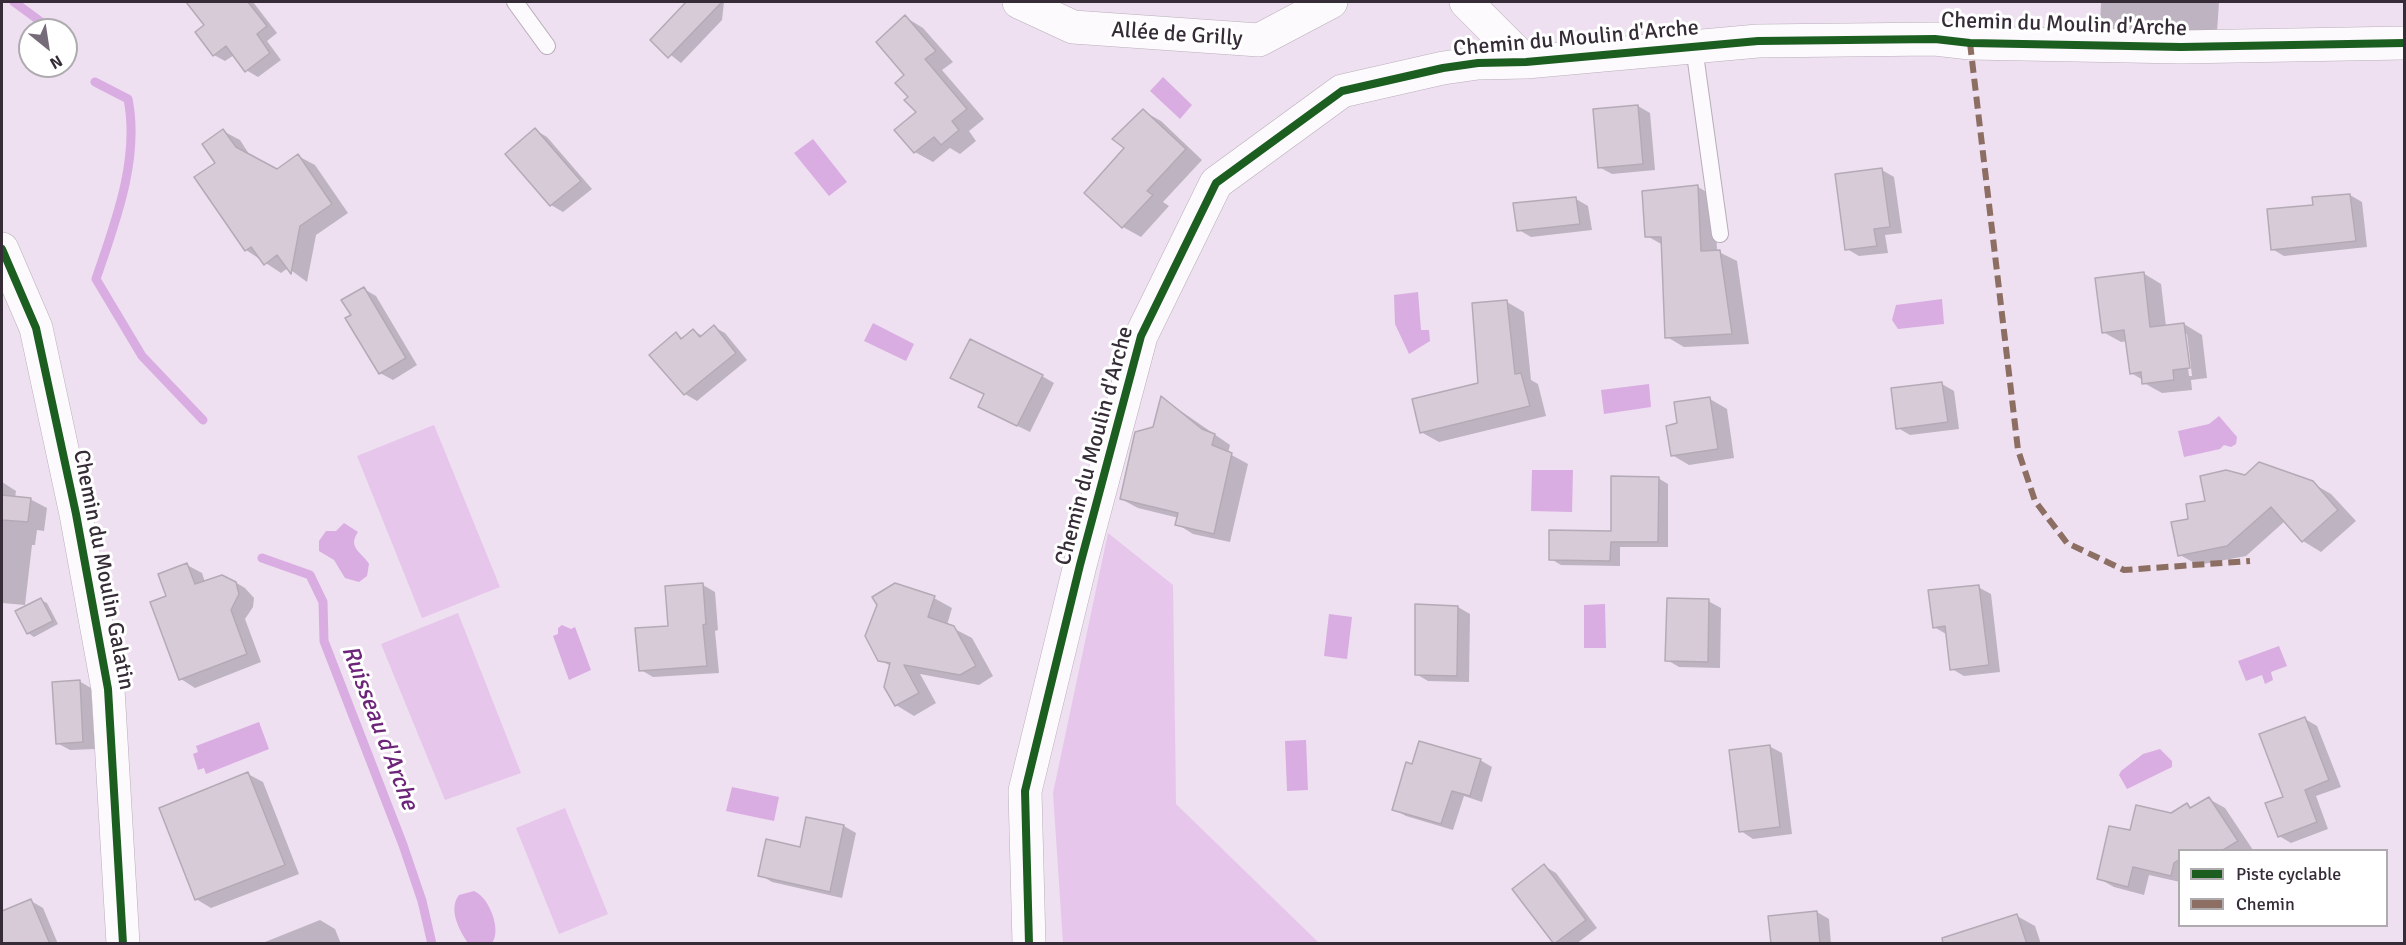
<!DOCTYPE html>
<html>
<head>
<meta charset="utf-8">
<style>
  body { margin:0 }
  #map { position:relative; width:2406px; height:945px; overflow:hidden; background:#eee0f0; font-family:Signika,sans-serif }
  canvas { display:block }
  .frame { position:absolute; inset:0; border:3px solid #352c37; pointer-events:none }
  .legend { position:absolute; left:2178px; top:849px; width:210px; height:78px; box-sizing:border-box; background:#fff; border:2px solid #aeabaf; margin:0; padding:8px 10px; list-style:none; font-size:18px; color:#352c37 }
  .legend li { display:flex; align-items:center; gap:12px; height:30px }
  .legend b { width:30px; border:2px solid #aeabaf }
  .north { position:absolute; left:18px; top:18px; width:60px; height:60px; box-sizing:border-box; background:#fff; border:2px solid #aeabaf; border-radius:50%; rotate:150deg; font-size:16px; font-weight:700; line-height:24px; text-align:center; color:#352c37 }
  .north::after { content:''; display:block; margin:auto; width:21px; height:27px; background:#766b78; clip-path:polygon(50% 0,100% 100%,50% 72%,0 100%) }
</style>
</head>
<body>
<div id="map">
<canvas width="2406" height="945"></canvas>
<div class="frame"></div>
<ul class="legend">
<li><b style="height:8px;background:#1b5e20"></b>Piste cyclable</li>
<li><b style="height:8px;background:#8d6e63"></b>Chemin</li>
</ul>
<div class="north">N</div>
</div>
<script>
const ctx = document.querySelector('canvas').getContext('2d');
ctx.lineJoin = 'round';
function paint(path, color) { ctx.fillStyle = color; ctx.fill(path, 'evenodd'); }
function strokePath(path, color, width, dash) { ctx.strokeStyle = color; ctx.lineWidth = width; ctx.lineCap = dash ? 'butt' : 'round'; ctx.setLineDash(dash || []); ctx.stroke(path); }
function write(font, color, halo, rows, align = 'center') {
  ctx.font = font + ' Signika,sans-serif'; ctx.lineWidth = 6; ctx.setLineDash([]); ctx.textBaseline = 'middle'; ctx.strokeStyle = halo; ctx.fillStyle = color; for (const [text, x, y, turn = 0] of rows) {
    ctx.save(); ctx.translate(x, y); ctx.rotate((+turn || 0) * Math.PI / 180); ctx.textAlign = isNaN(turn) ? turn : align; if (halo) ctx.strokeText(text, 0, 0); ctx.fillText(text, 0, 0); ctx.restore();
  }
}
paint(new Path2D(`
  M434 425 500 587 422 618 357 456Z
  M1108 533 1173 585 1176 804 1319 943H1063L1053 793Z
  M458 613 521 773 445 800 381 644Z
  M565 808 608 914 559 934 516 828Z`), '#e6c6eb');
paint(new Path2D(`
  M1163 77 1192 105 1180 119 1150 91Z
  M813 139 847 182 829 196 794 153Z
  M1418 292 1421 330H1429L1430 341 1409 354 1395 324 1394 295Z
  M1942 299 1944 324 1898 329 1892 320 1896 305Z
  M873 323 914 344 906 361 864 341Z
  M1649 384 1651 407 1604 414 1601 390Z
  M2219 416 2237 437 2236 444 2231 447 2224 445 2220 449 2184 457 2178 431 2209 424Z
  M1532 470H1573L1572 512 1531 511Z
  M344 523 358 532C347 548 362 552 369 564L367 576 359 582 345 578 334 560 319 551V541L326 531H336Z
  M1605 604 1606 648H1584V605Z
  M1329 614 1352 617 1347 659 1324 656Z
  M562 625 571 629 575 627 591 670 569 680 553 636 558 634V628Z
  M2279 646 2287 666 2271 672 2273 680 2265 684 2262 675 2246 681 2238 661Z
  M259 722 269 749 206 774 204 768 198 770 193 754 198 752 196 746Z
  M1306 740 1308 790 1287 791 1285 741Z
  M2160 749 2172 761V767L2127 789 2119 775 2121 771 2143 754Z
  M732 787 779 797 774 821 726 811Z
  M474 891C489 897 502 930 492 943H468C459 930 448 909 459 895Z`), '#d9ace2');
paint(new Path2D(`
  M202 2H253L277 33 267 41 281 60 258 77 246 70 234 55 225 61 214 55 206 25 193 9Z
  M688 2H724L722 20 681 63 652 40Z
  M2101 2H2219L2217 32 2162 30 2145 20 2141 15 2128 36 2117 35 2100 26Z
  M905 17 923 28 953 62 942 70 984 119 969 131 976 141 960 154 950 148 933 162 915 152 918 113 910 97 907 75Z
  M1638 106 1650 113 1655 170 1612 174 1599 167Z
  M1143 111 1161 121 1202 160 1163 202 1169 206 1141 237 1123 227 1087 193 1126 148Z
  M535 130 547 137 592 189 563 212 551 205Z
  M223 131 240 140 251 157 278 170 298 156 315 165 348 213 316 235 307 282 288 268 281 273 246 250 217 163Z
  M1882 170 1894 177 1902 233 1885 235 1888 253 1859 256 1847 249Z
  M1698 187 1715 197 1717 251 1737 261 1749 344 1684 347 1667 337 1663 245 1647 236Z
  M2350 195 2362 202 2367 247 2284 256 2272 249 2315 206Z
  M1576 199 1588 206 1592 230 1531 237 1519 230Z
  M2143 273 2161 284 2166 326 2184 324 2202 335 2207 378 2191 380 2192 390 2162 393 2144 383 2143 380 2131 373 2127 341 2121 342 2103 332ZM2184 334H2187L2192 376H2189Z
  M364 289 376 296 417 365 393 380 380 373 353 316Z
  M1507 302 1524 312 1531 380 1538 384 1546 416 1439 442 1421 432 1480 384Z
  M714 327 725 333 747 360 697 401 685 394 651 355 676 334 684 339 693 331 703 336Z
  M1042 376 1054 383 1030 432 991 413 985 394Z
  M1942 384 1954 391 1959 429 1910 435 1898 428Z
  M1162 398 1230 445 1228 453 1248 464 1230 542 1193 534 1177 524 1179 518 1138 508 1121 499 1155 429Z
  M1710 399 1727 409 1734 458 1689 465 1672 455 1679 425Z
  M2245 477 2312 483 2331 494 2356 521 2321 552 2303 541 2285 521 2246 556 2198 565 2180 555 2190 520 2207 503Z
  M1658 478 1668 484V547H1620V566L1561 565 1551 559 1612 532Z
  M2 482 16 491 15 498 30 499 47 508 44 531 37 530 35 545H32L25 605 2 603Z
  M187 565 202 573 205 582 218 577 230 579 245 588 254 598 253 607 245 619 261 662 195 688 181 679 168 597Z
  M703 585 715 592 718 630 715 631 719 673 653 677 641 670Z
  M1978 587 1991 594 2000 672 1964 676 1952 669 1946 634 1934 627Z
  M934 598 952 608 947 625 972 638 993 676 979 685 920 674 936 703 914 716 896 705 886 687 891 666 879 660Z
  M41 600 47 603 58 624 34 637 28 633Z
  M1708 601 1721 608 1720 668 1679 667 1667 660Z
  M1458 607 1470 614 1469 682 1428 681 1416 674Z
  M79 681 91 688 95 749 70 750 57 743Z
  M2305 719 2317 726 2341 787 2316 796 2328 829 2291 843 2279 836 2285 798Z
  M1769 746 1782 753 1792 834 1753 839 1741 831Z
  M1480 760 1492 767 1482 802 1464 796 1453 830 1406 816 1394 809Z
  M248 774 263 782 299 874 211 908 196 899Z
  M2209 799 2225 808 2253 850H2180V882L2149 875 2144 895 2114 887 2098 878 2171 814 2187 805 2193 808Z
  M808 819 844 826 856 833 842 898 772 882 760 875 801 849Z
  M1544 866 1556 873 1597 928 1576 944 1555 942Z
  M31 901 43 908 58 944H2V912Z
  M1817 912 1829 919 1831 944H1773Z
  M2017 916 2035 926 2041 944H1946Z
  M320 920 335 929 341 944H260Z`), '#0003');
strokePath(new Path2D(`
  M14 2 52 30
  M95 82 128 99C140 159 115 223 96 279L142 356 203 420
  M262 558 310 575 323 602 324 641 403 845 422 901 432 944`), '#d9ace2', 9);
const building = new Path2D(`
  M186 2H248L267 26 257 34 270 53 245 72 226 46 213 56 195 32 204 25Z
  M686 2H722L668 58 650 40Z
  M905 15 936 51 925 59 967 109 952 121 959 130 941 145 934 137 914 153 894 130 916 112 904 100 908 97 895 83 904 75 876 42Z
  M1638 105 1643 164 1598 168 1593 109Z
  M1143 109 1186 149 1147 191 1153 195 1122 228 1084 193 1124 148 1112 139Z
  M535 128 581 181 550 206 505 154Z
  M223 129 236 147 277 169 298 154 332 204 300 226 291 274 277 255 264 265 251 247 245 251 194 177 215 163 202 144Z
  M1882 168 1890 227 1874 229 1877 246 1845 250 1835 174Z
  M1698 185 1701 251 1720 250 1732 334 1665 338 1661 237H1645L1642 191Z
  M2350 194 2356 241 2271 250 2267 209 2313 205 2312 197Z
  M1576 197 1580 224 1517 231 1513 203Z
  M2144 272 2150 327 2184 323 2190 368 2173 370 2174 380 2142 384 2141 372 2130 374 2124 330 2102 333 2095 278Z
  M364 287 406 358 379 374 345 318 351 315 341 300Z
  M1507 300 1515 374 1521 373 1530 406 1420 433 1412 399 1478 383 1472 303Z
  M714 325 736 353 684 395 649 355 676 332 681 339 693 329 700 337Z
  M970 339 1043 375 1017 426 978 407 984 394 950 378Z
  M1942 382 1948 422 1896 429 1891 388Z
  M1161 396 1202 429 1215 434 1212 445 1232 453 1214 534 1175 525 1178 513 1120 499 1135 432 1153 427Z
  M1710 397 1718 449 1671 456 1666 426 1677 423 1674 402Z
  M2259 462 2313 481 2338 510 2302 542 2271 507 2227 546 2178 556 2171 522 2188 519 2186 504 2205 501 2200 476 2226 470 2245 475Z
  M1611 476 1659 477 1658 542H1611L1610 561 1549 560V530L1611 531Z
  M2 495 31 498 28 522 2 520Z
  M187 563 195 584 222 575 236 582 239 594 231 610 247 654 179 680 150 602 166 596 158 574Z
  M703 583 706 624 703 625 707 666 639 671 635 628 668 626 665 586Z
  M895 583 935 596 928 617 954 626 976 666 960 675 904 665 919 693 895 706 884 687 890 663 878 661 865 636 877 605 872 597Z
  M1979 585 1989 665 1950 670 1945 626 1933 628 1928 590Z
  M41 598 53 621 27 634 15 611Z
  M1667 598 1709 599 1708 662 1665 661Z
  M1415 604 1458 606 1457 676 1415 675Z
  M80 680 83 742 56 744 52 682Z
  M2305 717 2329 780 2305 790 2317 822 2278 837 2265 803 2283 797 2259 734Z
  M1419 741 1481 759 1470 796 1452 791 1441 824 1392 810 1406 762 1412 764Z
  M1770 745 1780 827 1739 832 1729 750Z
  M248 772 285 865 195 900 159 808Z
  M2209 797 2238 841 2223 850H2180V859L2174 863 2171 876 2133 867 2128 887 2097 879 2109 826 2130 830 2136 805 2171 813 2187 803 2190 808Z
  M806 817 844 825 830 892 758 876 766 839 800 847Z
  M1544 864 1586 920 1554 944 1512 889Z
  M31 899 50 944H2V911Z
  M1817 911 1820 944H1771L1768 916Z
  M2017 914 2027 944H1943L1942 938Z`);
paint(building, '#d6cbd7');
strokePath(building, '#b4aab6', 1.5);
const service = new Path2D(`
  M515 2 547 46
  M1694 47 1720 234`);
const minor = new Path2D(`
  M1019 2 1073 27 1259 40 1331 2
  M1466 2 1526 62
  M2 249 36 328 76 514 108 689 123 944
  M1029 944 1025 791 1080 565 1141 336 1216 183 1342 91 1443 68 1478 63 1526 62 1758 41 1935 39 1970 43 2181 47 2404 43`);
strokePath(service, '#b8adba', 18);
strokePath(minor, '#b8adba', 34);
strokePath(service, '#fcfafd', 16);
strokePath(minor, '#fcfafd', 33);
strokePath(new Path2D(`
  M1970 43 2018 450 2035 501 2067 543 2124 570 2250 561`), '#8d6e63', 6, [12, 6]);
strokePath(new Path2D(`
  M2 249 36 328 76 514 108 689 123 944
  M1029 944 1025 791 1080 565 1141 336 1216 183 1342 91 1443 68 1478 63 1526 62 1758 41 1935 39 1970 43 2181 47 2404 43`), '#1b5e20', 8);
write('22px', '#352c37', '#fff', [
  ["Chemin du Moulin d'Arche",2064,25,2],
  ["Allée de Grilly",1177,35,4],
  ["Chemin du Moulin d'Arche",1576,39,-5],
  ["Chemin du Moulin d'Arche",1095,446,-75],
  ["Chemin du Moulin Galatin",103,570,79]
]);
write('italic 24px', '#6c2579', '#fff', [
  ["Ruisseau d'Arche",379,728,69]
]);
</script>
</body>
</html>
